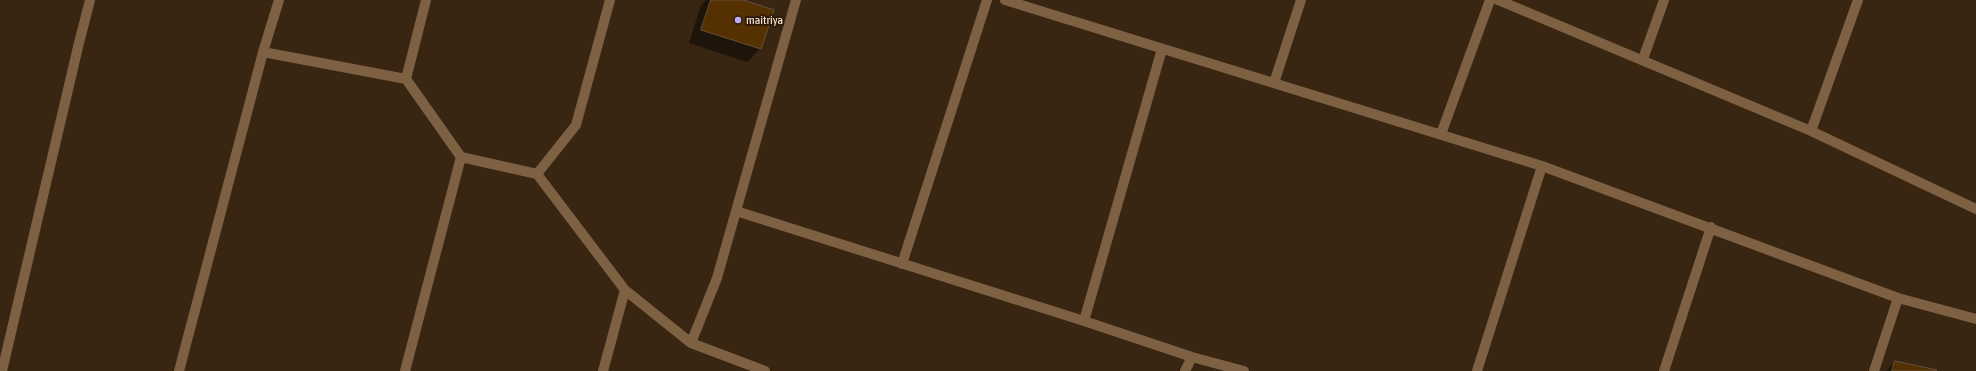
<!DOCTYPE html>
<html>
<head>
<meta charset="utf-8">
<style>
  body { margin:0 }
  canvas { display:block; background:#382512 }
</style>
</head>
<body>
<canvas width="1976" height="371"></canvas>
<script>
const ctx = document.querySelector('canvas').getContext('2d');
ctx.lineJoin = 'round';
function paint(path, color) { ctx.fillStyle = color; ctx.fill(path, 'evenodd'); }
function strokePath(path, color, width, dash) { ctx.strokeStyle = color; ctx.lineWidth = width; ctx.lineCap = dash ? 'butt' : 'round'; ctx.setLineDash(dash || []); ctx.stroke(path); }
function write(font, color, halo, rows, align = 'center') {
  ctx.font = font + ' "Asap Condensed",sans-serif'; ctx.lineWidth = 4; ctx.setLineDash([]); ctx.textBaseline = 'middle'; ctx.strokeStyle = halo; ctx.fillStyle = color; for (const [text, x, y, turn = 0] of rows) {
    ctx.save(); ctx.translate(x, y); ctx.rotate((+turn || 0) * Math.PI / 180); ctx.textAlign = isNaN(turn) ? turn : align; if (halo) ctx.strokeText(text, 0, 0); ctx.fillText(text, 0, 0); ctx.restore();
  }
}
paint(new Path2D(`
  M706 0H740L760 49 747 62 689 43 701 5Z
  M1895 362 1935 371H1886Z`), '#0007');
const building = new Path2D(`
  M711 0H743L774 10 761 49 701 30Z
  M1895 361 1937 370 1936 371H1892Z`);
paint(building, '#553000');
strokePath(building, '#65503c', 1);
strokePath(new Path2D(`
  M796 0 736 211 1084 321 1192 357 1244 371
  M1005 0 1542 166 1898 298 1976 319
  M1498 0 1811 131 1976 209
  M263 52 406 79
  M1643 59 1664 0
  M1274 83 1301 0
  M1811 131 1858 0
  M1441 134 1490 0
  M461 157 537 174 576 125 610 0
  M537 174 625 290 691 343 765 371
  M902 264 987 0
  M1084 321 1162 49
  M691 343 717 278 736 211
  M2 371 78 47 90 0
  M179 371 263 52 279 0
  M405 371 461 157 406 79 426 0
  M603 371 625 290
  M1185 371 1192 357
  M1477 371 1542 166
  M1664 371 1711 227
  M1874 371 1898 298`), '#7e6042', 10);
for (const [x, y, r, color] of [
  [738,20,4,"#bbaaf6"]
]) { const dot = new Path2D(); dot.arc(x, y, r, 0, 2 * Math.PI); ctx.fillStyle = color; ctx.fill(dot); strokePath(dot, '#2e1c08', 1.5); }
write('12px', '#fef1e5', '#2e1c08', [
  ["maitriya",746,20]
], 'left');
</script>
</body>
</html>
